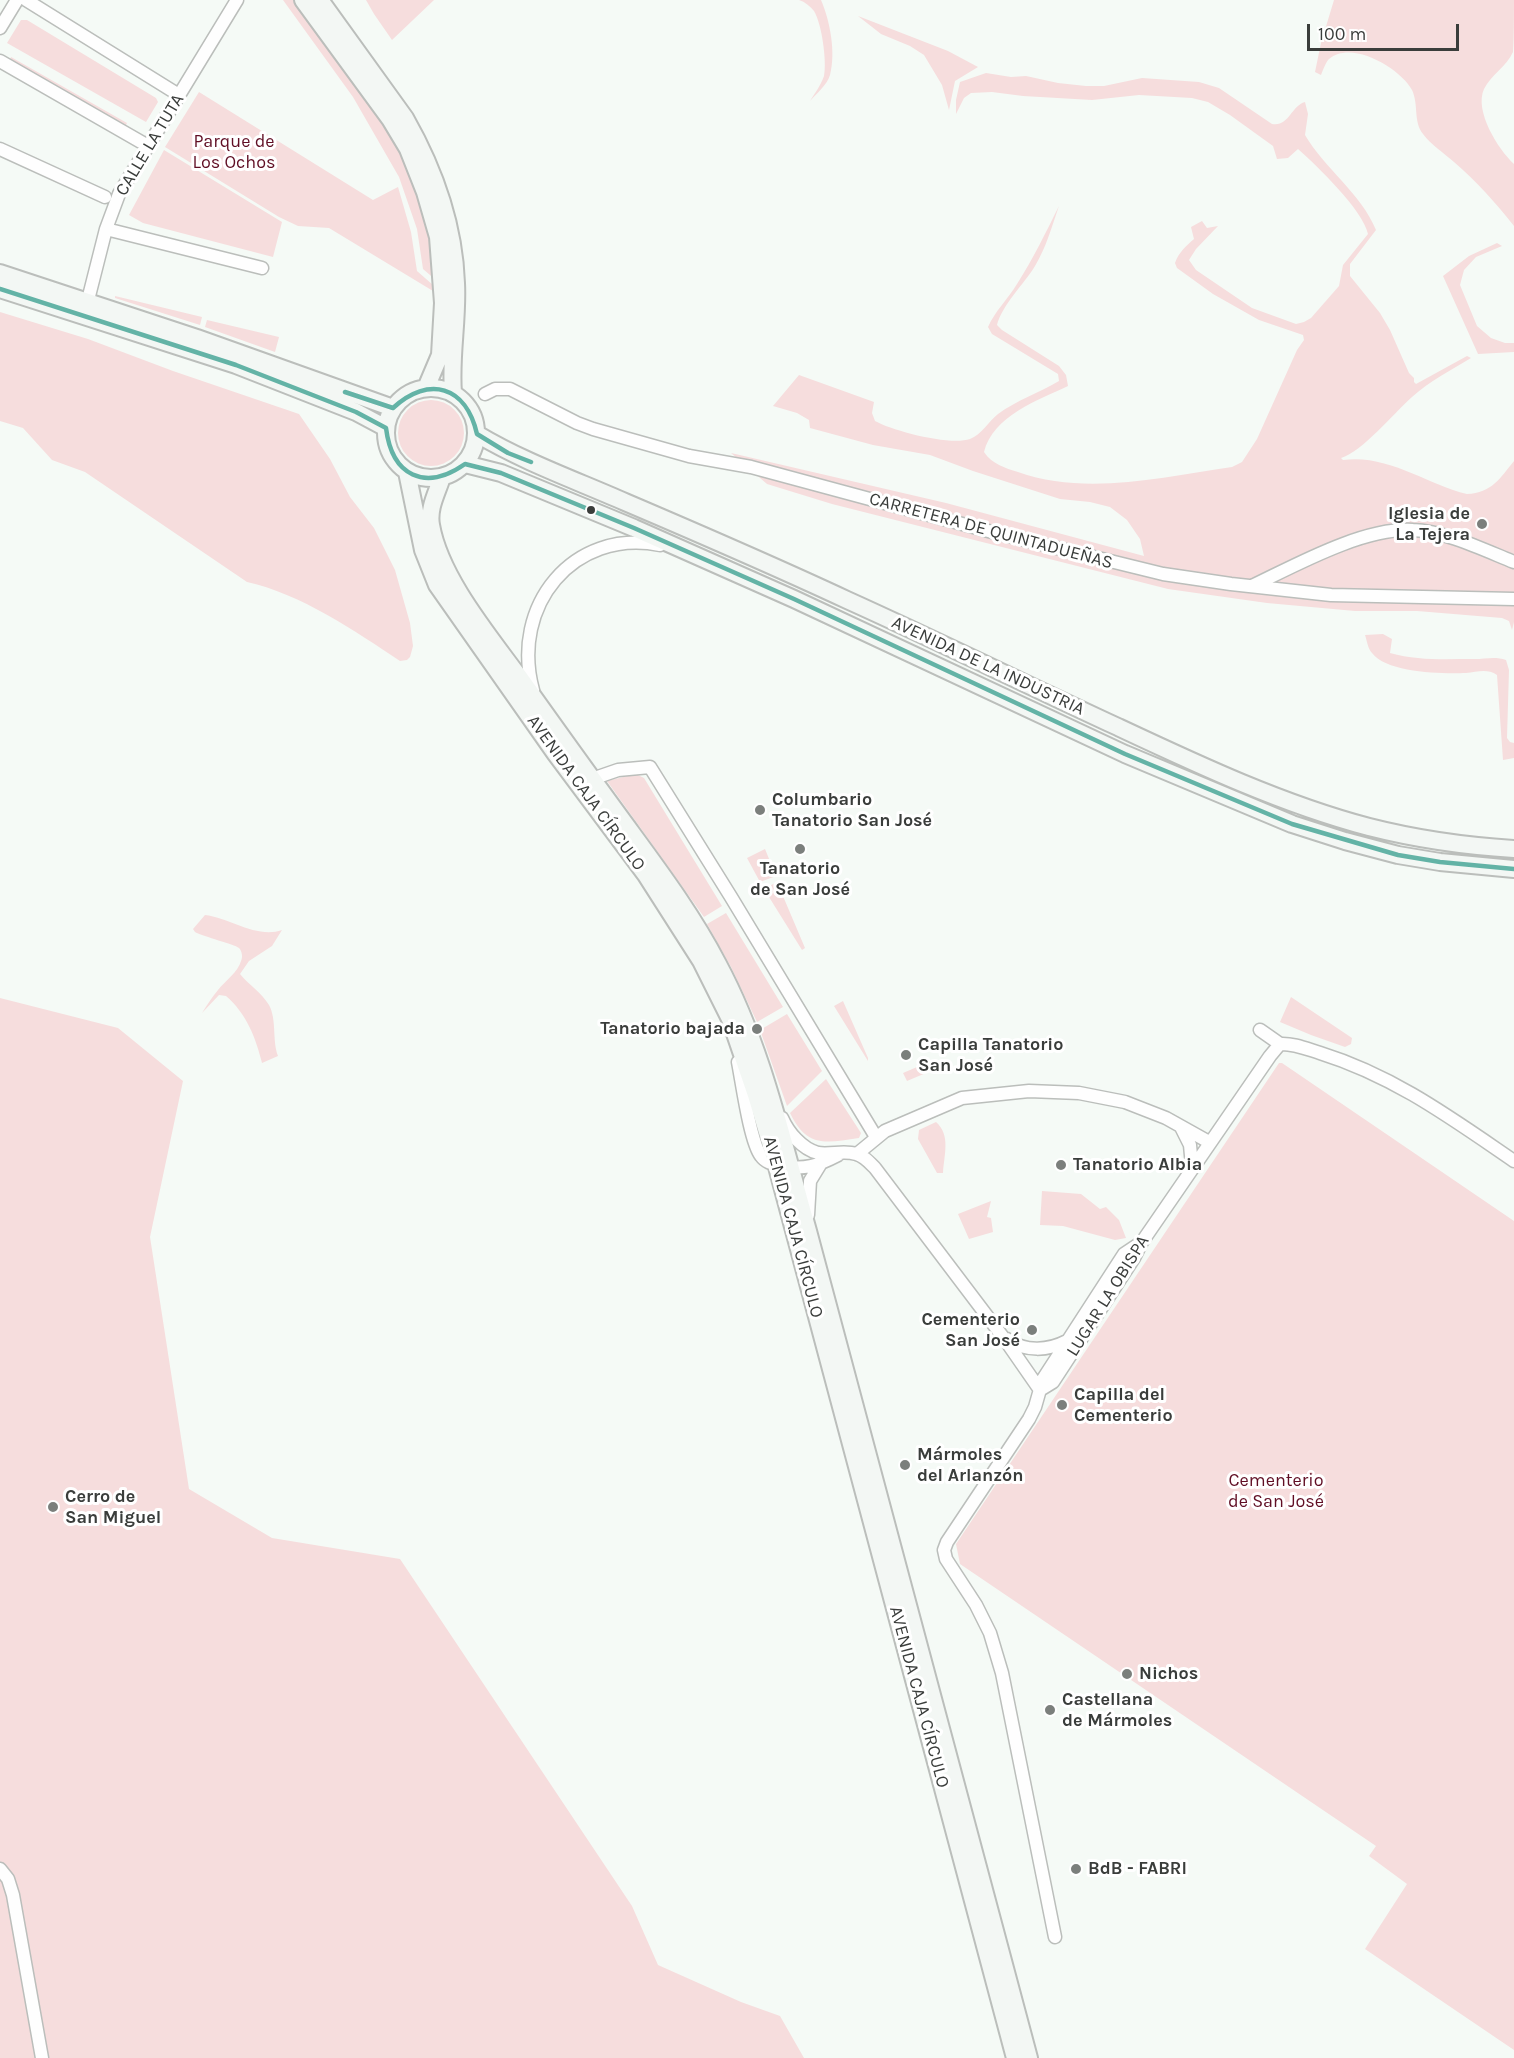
<!DOCTYPE html>
<html>
<head>
<meta charset="utf-8">
<style>
  body { margin:0 }
  #map { position:relative; width:1514px; height:2058px; overflow:hidden; background:#f5faf6; font-family:Karla,sans-serif }
  canvas { display:block }
  .scale { position:absolute; left:1307px; top:24px; width:152px; height:27px; box-sizing:border-box; border:3px solid #3a3d3b; border-top:0; padding-left:8px; font-size:18px; line-height:21px; white-space:nowrap; color:#3a3d3b; -webkit-text-stroke:4px #fff; paint-order:stroke }
</style>
</head>
<body>
<div id="map">
<canvas width="1514" height="2058"></canvas>
<div class="scale">100 m</div>
</div>
<script>
const ctx = document.querySelector('canvas').getContext('2d');
ctx.lineJoin = 'round';
function paint(path, color) { ctx.fillStyle = color; ctx.fill(path, 'evenodd'); }
function strokePath(path, color, width, dash) { ctx.strokeStyle = color; ctx.lineWidth = width; ctx.lineCap = dash ? 'butt' : 'round'; ctx.setLineDash(dash || []); ctx.stroke(path); }
function write(font, color, halo, rows, align = 'center') {
  ctx.font = font + ' Karla,sans-serif'; ctx.lineWidth = 6; ctx.setLineDash([]); ctx.textBaseline = 'middle'; ctx.strokeStyle = halo; ctx.fillStyle = color; for (const [text, x, y, turn = 0] of rows) {
    ctx.save(); ctx.translate(x, y); ctx.rotate((+turn || 0) * Math.PI / 180); ctx.textAlign = isNaN(turn) ? turn : align; if (halo) ctx.strokeText(text, 0, 0); ctx.fillText(text, 0, 0); ctx.restore();
  }
}
paint(new Path2D(`
  M283 0H295L374 105 408 163 428 224 437 281 423 269 417 229 399 177 353 97Z
  M366 0H434L392 40 374 14Z
  M799 0H821C830 21 836 52 830 75 827 85 817 93 810 101 815 93 821 85 824 76 827 62 822 24 814 11 810 6 805 2 799 0Z
  M1334 0H1514C1514 10 1514 44 1513 52 1507 66 1491 75 1484 89 1474 111 1498 149 1514 164V226C1496 203 1476 181 1454 162 1444 153 1431 145 1423 134 1413 121 1419 105 1412 90 1401 69 1352 39 1329 59 1326 62 1323 70 1321 75L1315 72 1321 43Z
  M858 16 948 51 978 67 955 81 949 110 942 85 924 55 910 46 881 34Z
  M21 20H27L156 98 158 102 146 122 7 43Z
  M11 57 127 123 125 127 10 60Z
  M986 73 1011 77 1026 76 1058 83 1086 86H1104L1142 78 1199 82 1219 88 1272 124C1289 127 1291 106 1305 102L1308 114 1305 135C1324 168 1361 193 1376 230L1350 264V276L1380 313 1390 330 1409 373 1414 378V382L1416 384 1467 356 1471 358C1451 370 1430 381 1412 397 1394 413 1362 452 1341 458L1343 460C1388 454 1426 484 1467 494 1492 493 1500 478 1514 461V622L1512 630 1509 621 1502 618 1417 611H1355L1267 603 1168 589 832 504 767 484 731 453 946 503 1144 556 1140 539 1127 520 1110 507 1090 502 1060 499 973 471 930 455 873 445 810 428 809 420 797 413 773 406 799 375 874 402 872 413 875 421C893 431 950 446 970 439 981 435 989 421 998 414 1017 400 1039 393 1059 381L1058 374 992 334 988 327C995 311 1008 299 1017 284 1033 259 1046 232 1059 206 1052 226 1046 248 1035 266 1024 284 1002 305 997 325L1002 330 1059 366 1066 375 1068 386C1038 400 993 416 984 452 992 464 1005 468 1018 472 1085 496 1164 477 1232 467L1242 462 1257 439 1297 350 1304 340 1303 335 1259 320 1213 294 1177 268 1175 263C1179 252 1186 246 1194 239L1191 227 1202 221 1207 228 1218 226 1196 249 1189 260 1196 270 1252 308 1296 324 1304 322 1311 318 1339 286 1343 265 1368 234C1363 210 1317 166 1298 149L1288 158 1277 159 1273 146 1230 115 1208 102 1192 98 1139 95 1092 100 1023 96 992 92 971 93 964 98 956 114V100L960 82Z
  M199 92 373 200 398 187 411 232 417 271 433 285V291L329 228 298 226 279 217 165 147Z
  M164 150 282 222 273 257 143 223 129 215Z
  M1497 243 1502 246 1476 257 1464 270 1460 285 1477 326 1491 338 1505 343H1514V352L1478 354 1443 276 1469 256Z
  M115 296 202 317 200 325 115 298Z
  M0 312 88 339 173 371 299 414 330 459 350 497 374 528 395 570 410 623 413 646 410 657 407 660 400 661C355 631 301 594 247 582L85 472 52 460 23 428 0 421Z
  M207 320 279 337 275 352 205 327Z
  M398 433a33 33 0 1 1 66 0a33 33 0 1 1-66 0Z
  M1383 634 1392 639 1390 653C1418 661 1446 659 1474 659 1486 659 1495 656 1506 660L1509 670 1507 738 1510 742 1514 743V758L1503 760 1497 675C1487 668 1477 672 1466 673 1442 674 1387 673 1372 653 1368 649 1367 641 1365 635Z
  M631 775H638L644 778 722 906 704 917 607 781Z
  M765 849 776 876 760 882 747 858Z
  M777 882 805 948 802 950 764 889Z
  M726 913 783 1007 757 1022 731 967 707 924Z
  M205 915C230 918 257 939 282 930L272 946 249 961 240 974C248 984 262 993 269 1005 277 1020 272 1040 278 1056L262 1063C256 1038 246 1013 226 996L219 995 202 1013C207 1005 212 997 218 990 225 981 238 972 241 961 243 957 242 951 239 948 234 944 204 937 195 932L193 929Z
  M1291 997 1352 1038 1351 1044 1345 1047 1311 1035 1280 1022Z
  M0 998 118 1028 183 1081 150 1237 189 1489 272 1538 400 1559 632 1906 658 1965 741 2002 780 2016 804 2058H0Z
  M843 1001 868 1058V1061L834 1006Z
  M787 1014 822 1071 787 1106 760 1030Z
  M931 1061 933 1070 907 1081 903 1073Z
  M1279 1063H1282L1514 1221V2050L1365 1949 1407 1884 1369 1856 1376 1846 960 1564 956 1544Z
  M826 1079 861 1133 859 1138C825 1143 807 1148 790 1113Z
  M936 1122C951 1135 944 1155 943 1173H937L918 1139 919 1130Z
  M1042 1191 1081 1194 1100 1209 1106 1207 1119 1220 1126 1238 1115 1240 1063 1226 1040 1225Z
  M991 1201 987 1217 991 1218 993 1232 969 1239 958 1214Z`), '#f6dddd');
const street = new Path2D(`
  M26 0 179 95
  M0 28 17 0
  M0 61 148 146
  M0 149 105 197
  M106 229 262 268
  M88 300 106 229 119 194 237 0
  M485 394 495 389H510L577 423 593 429 689 456 751 467 992 532 1163 574 1231 584 1331 595 1514 599
  M1252 586C1296 565 1364 527 1413 530 1445 531 1484 550 1514 562
  M533 690C510 606 573 528 660 545
  M592 779 618 770 650 767 731 897 876 1137
  M1260 1030 1280 1044
  M1280 1044C1293 1043 1307 1049 1320 1053 1394 1076 1451 1118 1514 1161
  M738 1062C742 1082 750 1142 761 1156 766 1163 773 1164 781 1166 805 1170 817 1166 838 1155
  M782 1118C788 1132 802 1149 818 1153 831 1155 844 1150 856 1154 864 1156 869 1162 875 1168L1006 1341 1040 1390
  M1181 1127 1190 1145 1192 1166
  M857 1154 885 1131 962 1098 1029 1091 1079 1093 1125 1102 1166 1118 1209 1142
  M808 1215 810 1181 821 1163
  M1007 1339C1025 1352 1048 1351 1067 1341
  M1040 1390 1053 1382 1134 1258 1142 1242 1270 1056 1280 1044
  M0 1869 8 1879 13 1895 42 2058
  M1055 1937 1002 1673 990 1633 976 1605 946 1559 944 1550 947 1542 1029 1419 1035 1407 1043 1379 1124 1254 1142 1242`);
const secondary = new Path2D(`
  M303 0 390 119 408 149 425 192 438 237 443 303 440 355 426 388
  M320 0 405 118C434 169 454 224 456 283 458 320 450 356 453 393
  M0 273 197 338 393 408
  M0 289 236 365 356 412 386 428
  M386 433a45 45 0 1 1 90 0a45 45 0 1 1-90 0Z
  M477 434C524 462 575 480 625 502 700 534 774 566 847 600 938 641 1027 685 1118 727 1199 765 1282 804 1369 827 1416 839 1466 846 1514 849
  M465 464 501 473 634 528 794 599 1125 754 1292 824 1345 841 1398 855 1440 862 1514 869
  M407 472 423 550 437 585 555 753 646 875 701 961 730 1019 756 1095 773 1152 1015 2058
  M442 477C437 493 428 508 431 525 440 578 490 637 522 681 554 726 587 772 620 817 655 865 691 912 718 964 763 1048 782 1140 808 1231L1029 2058`);
strokePath(street, '#bbbebb', 15);
strokePath(secondary, '#bbbebb', 20);
strokePath(street, '#fefefe', 12);
strokePath(secondary, '#f3f7f4', 16);
strokePath(new Path2D(`
  M0 289 236 365 356 412 386 428C392 476 425 492 465 464L501 473 634 528 794 599 1125 754 1292 824 1398 855 1440 862 1514 869
  M345 392 393 408C429 375 466 386 477 434L508 453 531 462`), '#63b3a6', 4.5);
for (const [x, y, r, color] of [
  [591,510,5,"#3a3d3b"],
  [1482,524,6,"#7b7f7c"],
  [760,810,6,"#7b7f7c"],
  [800,849,6,"#7b7f7c"],
  [757,1029,6,"#7b7f7c"],
  [906,1055,6,"#7b7f7c"],
  [1061,1165,6,"#7b7f7c"],
  [1032,1330,6,"#7b7f7c"],
  [1062,1405,6,"#7b7f7c"],
  [905,1465,6,"#7b7f7c"],
  [53,1507,6,"#7b7f7c"],
  [1127,1674,6,"#7b7f7c"],
  [1050,1710,6,"#7b7f7c"],
  [1076,1869,6,"#7b7f7c"]
]) { const dot = new Path2D(); dot.arc(x, y, r, 0, 2 * Math.PI); ctx.fillStyle = color; ctx.fill(dot); strokePath(dot, '#fff', 2); }
write('18px', '#600e24', '#fff', [
  ["Parque de",234,142],
  ["Los Ochos",234,163],
  ["Cementerio",1276,1481],
  ["de San José",1276,1502]
]);
write('18px', '#3a3d3b', '#fff', [
  ["CALLE LA TUTA",150,145,-59],
  ["CARRETERA DE QUINTADUEÑAS",991,531,15],
  ["AVENIDA DE LA INDUSTRIA",988,666,25],
  ["AVENIDA CAJA CÍRCULO",586,793,54],
  ["AVENIDA CAJA CÍRCULO",793,1227,75],
  ["LUGAR LA OBISPA",1108,1296,-58],
  ["AVENIDA CAJA CÍRCULO",919,1697,75]
]);
write('bold 18px', '#3a3d3b', '#fff', [
  ["Iglesia de",1470,514,"right"],
  ["La Tejera",1470,535,"right"],
  ["Columbario",772,800],
  ["Tanatorio San José",772,821],
  ["Tanatorio",800,869,"center"],
  ["de San José",800,890,"center"],
  ["Tanatorio bajada",745,1029,"right"],
  ["Capilla Tanatorio",918,1045],
  ["San José",918,1066],
  ["Tanatorio Albia",1073,1165],
  ["Cementerio",1020,1320,"right"],
  ["San José",1020,1341,"right"],
  ["Capilla del",1074,1395],
  ["Cementerio",1074,1416],
  ["Mármoles",917,1455],
  ["del Arlanzón",917,1476],
  ["Cerro de",65,1497],
  ["San Miguel",65,1518],
  ["Nichos",1139,1674],
  ["Castellana",1062,1700],
  ["de Mármoles",1062,1721],
  ["BdB - FABRI",1088,1869]
], 'left');
</script>
</body>
</html>
